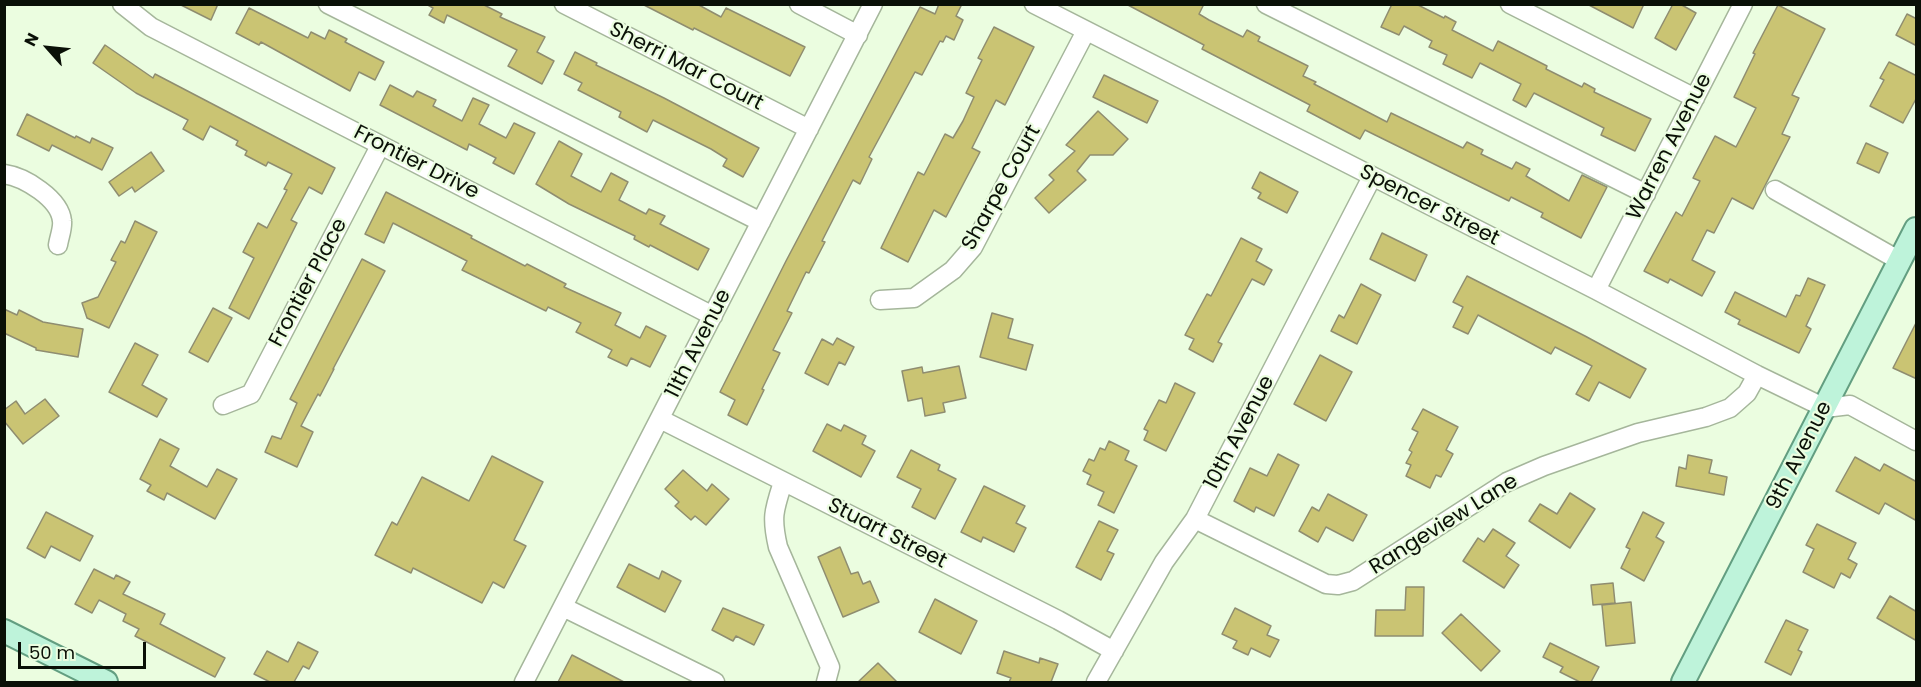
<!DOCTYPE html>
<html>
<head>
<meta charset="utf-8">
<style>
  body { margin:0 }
  #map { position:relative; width:1921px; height:687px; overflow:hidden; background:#ebfde0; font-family:Poppins,sans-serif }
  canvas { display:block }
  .frame { position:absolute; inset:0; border:6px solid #0a1007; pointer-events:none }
  .north { position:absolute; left:18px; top:18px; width:60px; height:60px; -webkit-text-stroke:4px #ebfde0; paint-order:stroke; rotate:297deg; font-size:16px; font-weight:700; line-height:24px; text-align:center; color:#0a1007 }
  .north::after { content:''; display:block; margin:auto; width:21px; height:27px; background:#0a1007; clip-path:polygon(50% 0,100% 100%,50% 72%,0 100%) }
  .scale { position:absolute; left:18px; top:642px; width:128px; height:27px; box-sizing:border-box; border:3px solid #0a1007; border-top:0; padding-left:8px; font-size:18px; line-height:21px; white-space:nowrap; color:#0a1007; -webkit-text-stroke:4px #ebfde0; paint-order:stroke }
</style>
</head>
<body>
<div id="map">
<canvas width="1921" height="687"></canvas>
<div class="frame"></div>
<div class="north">N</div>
<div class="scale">50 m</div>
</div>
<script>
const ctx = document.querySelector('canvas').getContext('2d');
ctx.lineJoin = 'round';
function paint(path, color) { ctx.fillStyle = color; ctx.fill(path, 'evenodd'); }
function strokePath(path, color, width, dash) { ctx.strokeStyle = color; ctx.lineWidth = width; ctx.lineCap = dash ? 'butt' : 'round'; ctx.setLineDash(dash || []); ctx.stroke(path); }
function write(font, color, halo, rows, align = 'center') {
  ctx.font = font + ' Poppins,sans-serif'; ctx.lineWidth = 4.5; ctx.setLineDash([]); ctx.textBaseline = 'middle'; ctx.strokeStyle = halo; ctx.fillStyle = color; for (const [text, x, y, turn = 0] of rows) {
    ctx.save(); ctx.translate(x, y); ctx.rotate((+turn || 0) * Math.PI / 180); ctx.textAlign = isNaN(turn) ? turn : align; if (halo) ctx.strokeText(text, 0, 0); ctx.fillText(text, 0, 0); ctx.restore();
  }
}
const building = new Path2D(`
  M179 4H218L211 20Z
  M426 4H482L502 14 500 17 545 37 537 52 554 61 542 84 508 66 517 50 447 15 444 23 429 15 433 8Z
  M642 4H697L721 17 726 8 805 47 790 76 694 28 693 30Z
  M939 4H962L956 16 963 20 954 40 946 36 943 42 940 41 922 75 915 72 869 157 872 159 860 184 853 180 822 241 825 242 809 273 806 272 787 311 792 313 773 350 780 353 762 389 764 390 747 425 728 415 735 400 720 392 786 261 920 7 935 14Z
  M1126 4H1204L1199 14 1209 20 1243 37 1247 30 1260 37 1258 41 1308 66 1303 76 1316 82 1314 84 1387 122 1391 113 1463 148 1467 142 1483 150 1481 154 1512 169 1516 162 1530 169 1526 176 1569 201 1582 175 1607 187 1581 238 1541 217 1543 213 1511 197 1509 201 1365 130 1360 139 1307 111 1310 105 1202 49 1204 45Z
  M1392 4H1416L1444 18 1445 16 1456 22 1452 30 1493 51 1498 41 1547 66 1546 69 1582 87 1584 83 1595 89 1594 92 1651 119 1635 151 1601 135 1604 128 1534 93 1526 107 1513 100 1521 84 1480 63 1472 78 1443 64 1447 55 1429 47 1432 41 1404 26 1399 35 1381 27Z
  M1587 4H1644L1633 28Z
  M1673 4H1680L1696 13 1676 50 1655 38Z
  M1778 5 1825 29 1792 95 1799 98 1782 134 1790 137 1753 209 1732 198 1714 233 1707 230 1692 260 1715 272 1702 296 1670 279 1668 283 1644 271 1676 212 1682 216 1700 181 1693 178 1715 136 1736 147 1756 108 1734 97 1755 54 1753 53Z
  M249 8 308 38 311 32 325 39 329 30 347 39 345 42 384 62 375 80 359 72 350 91 261 42 259 45 236 33Z
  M1907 14 1917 19V46L1896 35Z
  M994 27 1034 47 1005 105 996 100 972 148 980 152 946 217 934 210 908 262 881 248 918 172 924 175 945 134 953 138 963 121 974 97 966 93 982 60 978 58Z
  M105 45 153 78 155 74 335 168 322 194 309 187 291 220 297 223 249 319 229 308 254 258 243 252 258 223 267 228 287 190 284 189 292 174 268 162 266 166 245 155 247 151 236 145 238 141 210 126 203 140 183 129 188 120 136 93 93 63Z
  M575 52 597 63 596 65 664 98 759 148 743 177 723 166 727 159 711 149 653 120 647 132 619 117 621 112 578 90 582 83 564 74Z
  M1889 62 1917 76V97L1903 123 1870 106 1884 80 1880 78Z
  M1104 75 1158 101 1147 123 1093 97Z
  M390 85 413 97 417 91 436 100 433 106 462 121 473 98 489 105 479 124 506 138 514 123 535 133 514 174 493 163 496 158 469 144 467 150 380 105Z
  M1098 111 1128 139 1113 155H1090L1077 171 1086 180 1049 213 1035 198 1054 180 1049 175 1075 151 1066 145Z
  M27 114 75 138 76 136 90 143 92 138 113 148 102 170 52 145 49 151 17 135Z
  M559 141 582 154 571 176 601 192 611 173 628 182 619 200 646 214 649 209 665 216 660 224 709 249 698 270 650 245 649 247 634 239 635 236 569 204 536 184Z
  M1866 143 1888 153 1879 173 1857 163Z
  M151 152 164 171 135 192 132 187 119 196 109 182Z
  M1260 172 1298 192 1287 213 1258 198 1261 193 1252 188Z
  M386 192 472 236 471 238 525 266 527 264 566 284 564 287 621 313 615 325 640 338 646 326 666 336 650 367 631 358 627 366 608 357 612 350 576 332 581 323 548 307 546 311 462 270 467 261 393 223 384 243 365 234Z
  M135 221 157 232 109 328 87 318 82 303 98 297 116 262 111 260 121 241 125 243Z
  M1382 233 1427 255 1415 281 1370 259Z
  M1241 238 1262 249 1256 261 1272 270 1264 285 1252 279 1218 342 1222 344 1213 362 1189 349 1194 339 1185 335 1207 294 1211 296Z
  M362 259 385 271 333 369H334L320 396 318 394 301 426 313 432 297 467 265 452 272 436 281 439 297 403 290 399Z
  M1467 276 1585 336 1646 369 1630 398 1599 382 1589 401 1576 394 1592 366 1555 347 1551 354 1478 315 1468 334 1453 327 1463 307 1453 302Z
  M1808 278 1825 285 1806 326 1811 329 1799 353 1738 324 1740 320 1725 312 1735 292 1786 317 1796 295 1800 296Z
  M1361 284 1381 295 1357 344 1331 331 1339 315 1344 318Z
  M213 308 232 318 208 362 189 352Z
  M4 309 17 315 19 310 43 322 83 329 78 357 36 350V348L4 333Z
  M992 313 1013 319 1008 338 1033 345 1026 370 980 357Z
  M1917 321V379L1893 368Z
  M837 338 854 347 845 365 839 362 828 385 805 373 822 339 833 345Z
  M135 343 158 355 142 385 167 399 157 417 109 392Z
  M1320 355 1352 372 1326 421 1294 404Z
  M959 366 966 398 943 403 945 412 925 416 922 398 908 401 902 371 922 367 923 373Z
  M1175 383 1195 393 1166 451 1144 440 1148 431 1144 429 1159 400 1166 403Z
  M45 399 59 416 23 444 4 421V410L16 401 25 414Z
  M1423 409 1458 427 1446 450 1453 454 1441 477 1436 475 1430 488 1406 476 1411 465 1406 463 1412 452 1409 450 1418 432 1412 429Z
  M827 424 841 431 844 425 866 436 862 444 875 451 861 477 813 451Z
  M160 439 179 449 170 466 207 487 217 469 237 479 215 519 167 493 164 500 147 491 151 485 140 479Z
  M1109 441 1129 451 1125 460 1137 466 1114 513 1098 505 1104 492 1087 484 1091 475 1083 471 1089 459 1094 461 1100 448 1105 450Z
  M911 450 940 465 938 470 956 479 935 519 912 507 921 489 897 477Z
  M1278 454 1299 465 1274 516 1256 507 1254 512 1234 501 1250 468 1267 476Z
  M1688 455 1712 460 1709 473 1727 477 1724 495 1676 486 1679 467 1686 469Z
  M492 456 543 482 514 540 526 546 504 588 493 582 482 603 413 568 411 573 375 555 392 522 397 525 422 477 469 501Z
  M1855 457 1880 471 1884 464 1917 482V521L1885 503 1879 514 1836 491Z
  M683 470 707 491 712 484 729 499 706 525 695 516 691 520 675 506 679 502 665 489Z
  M984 486 1025 506 1016 523 1026 528 1014 552 983 537 981 542 961 532Z
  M1570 493 1595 509 1570 548 1529 521 1540 504 1557 514Z
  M1328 494 1367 515 1353 541 1326 527 1318 542 1299 531 1312 507 1319 511Z
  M46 512 93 536 80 561 51 546 45 558 27 548Z
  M1643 512 1664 523 1656 537 1664 542 1644 581 1621 568 1630 549 1626 547Z
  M1099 521 1118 530 1107 551 1114 554 1101 580 1076 567Z
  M1817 524 1856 543 1848 559 1857 564 1850 578 1841 573 1834 588 1803 572 1814 549 1806 545Z
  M1493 529 1515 543 1506 556 1519 565 1504 588 1463 561 1478 538 1484 542Z
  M840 547 851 574 858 572 863 584 870 581 879 602 843 617 818 557Z
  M629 564 659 579 662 571 681 581 665 612 617 587Z
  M94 569 114 579 116 575 130 582 123 594 165 614 160 624 225 658 215 677 135 636 139 629 123 621 126 614 99 600 92 613 75 604Z
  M1613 583 1615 603 1593 605 1591 585Z
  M1406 587H1424L1423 636H1375L1376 610H1405Z
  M1890 596 1917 612V641L1877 618Z
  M935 599 977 621 961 654 919 632Z
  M1631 602 1635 643 1606 646 1602 605Z
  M723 608 764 625 754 645 736 636 733 641 712 630Z
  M1235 608 1271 626 1267 635 1279 640 1270 657 1251 648 1248 655 1233 648 1237 641 1222 634Z
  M1461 614 1500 651 1481 671 1442 633Z
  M1786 620 1808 630 1798 650 1802 652 1791 675 1765 662Z
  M298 642 318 652 309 669 303 666 294 682H270L254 674 267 651 288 662Z
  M1550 643 1599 667 1591 682H1580L1560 672 1563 667 1543 657Z
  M1004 651 1039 663 1040 658 1058 664 1051 682H1009L1011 678 997 673Z
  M572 655 624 682H558Z
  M878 663 897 682H858Z`);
paint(building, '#cac473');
strokePath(building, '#8f8d70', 1.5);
const minor = new Path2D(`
  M122 4 151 27 713 316
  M328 4 761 222
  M564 4 809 129
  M799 4 858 35
  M1034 4 1596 290 1757 375 1825 408 1850 405 1916 441
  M1266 4 1646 194
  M1510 4 1695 98
  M4 174C25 177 60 199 62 221 63 228 59 238 58 245
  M1775 190 1900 261
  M1596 290 1743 4
  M880 300 914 298 953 270 973 247 1086 31
  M223 405 251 394 380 146
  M660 419 1058 620 1114 651
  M783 482C774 510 771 517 778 547L830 667 826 682
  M1195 519 1326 584 1338 585 1353 581 1507 482 1544 466 1638 433 1706 417 1730 408 1747 393 1757 375
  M563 607 715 682
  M524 682 873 4
  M1096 682 1164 562 1195 519 1372 177`);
const major = new Path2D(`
  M4 631 106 682
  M1683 682 1916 229`);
strokePath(minor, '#a5b69b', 21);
strokePath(major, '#639e81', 26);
strokePath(minor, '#fff', 18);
strokePath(major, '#bef3da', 22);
write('21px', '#0a1007', '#ebfde0', [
  ["Sherri Mar Court",686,67,27],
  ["Warren Avenue",1670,147,-63],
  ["Frontier Drive",416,163,27],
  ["Sharpe Court",1002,188,-61],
  ["Spencer Street",1429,206,27],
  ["Frontier Place",309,283,-62],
  ["11th Avenue",699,344,-63],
  ["10th Avenue",1240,433,-62],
  ["9th Avenue",1800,456,-63],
  ["Rangeview Lane",1444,525,-32],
  ["Stuart Street",887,534,27]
]);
</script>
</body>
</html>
